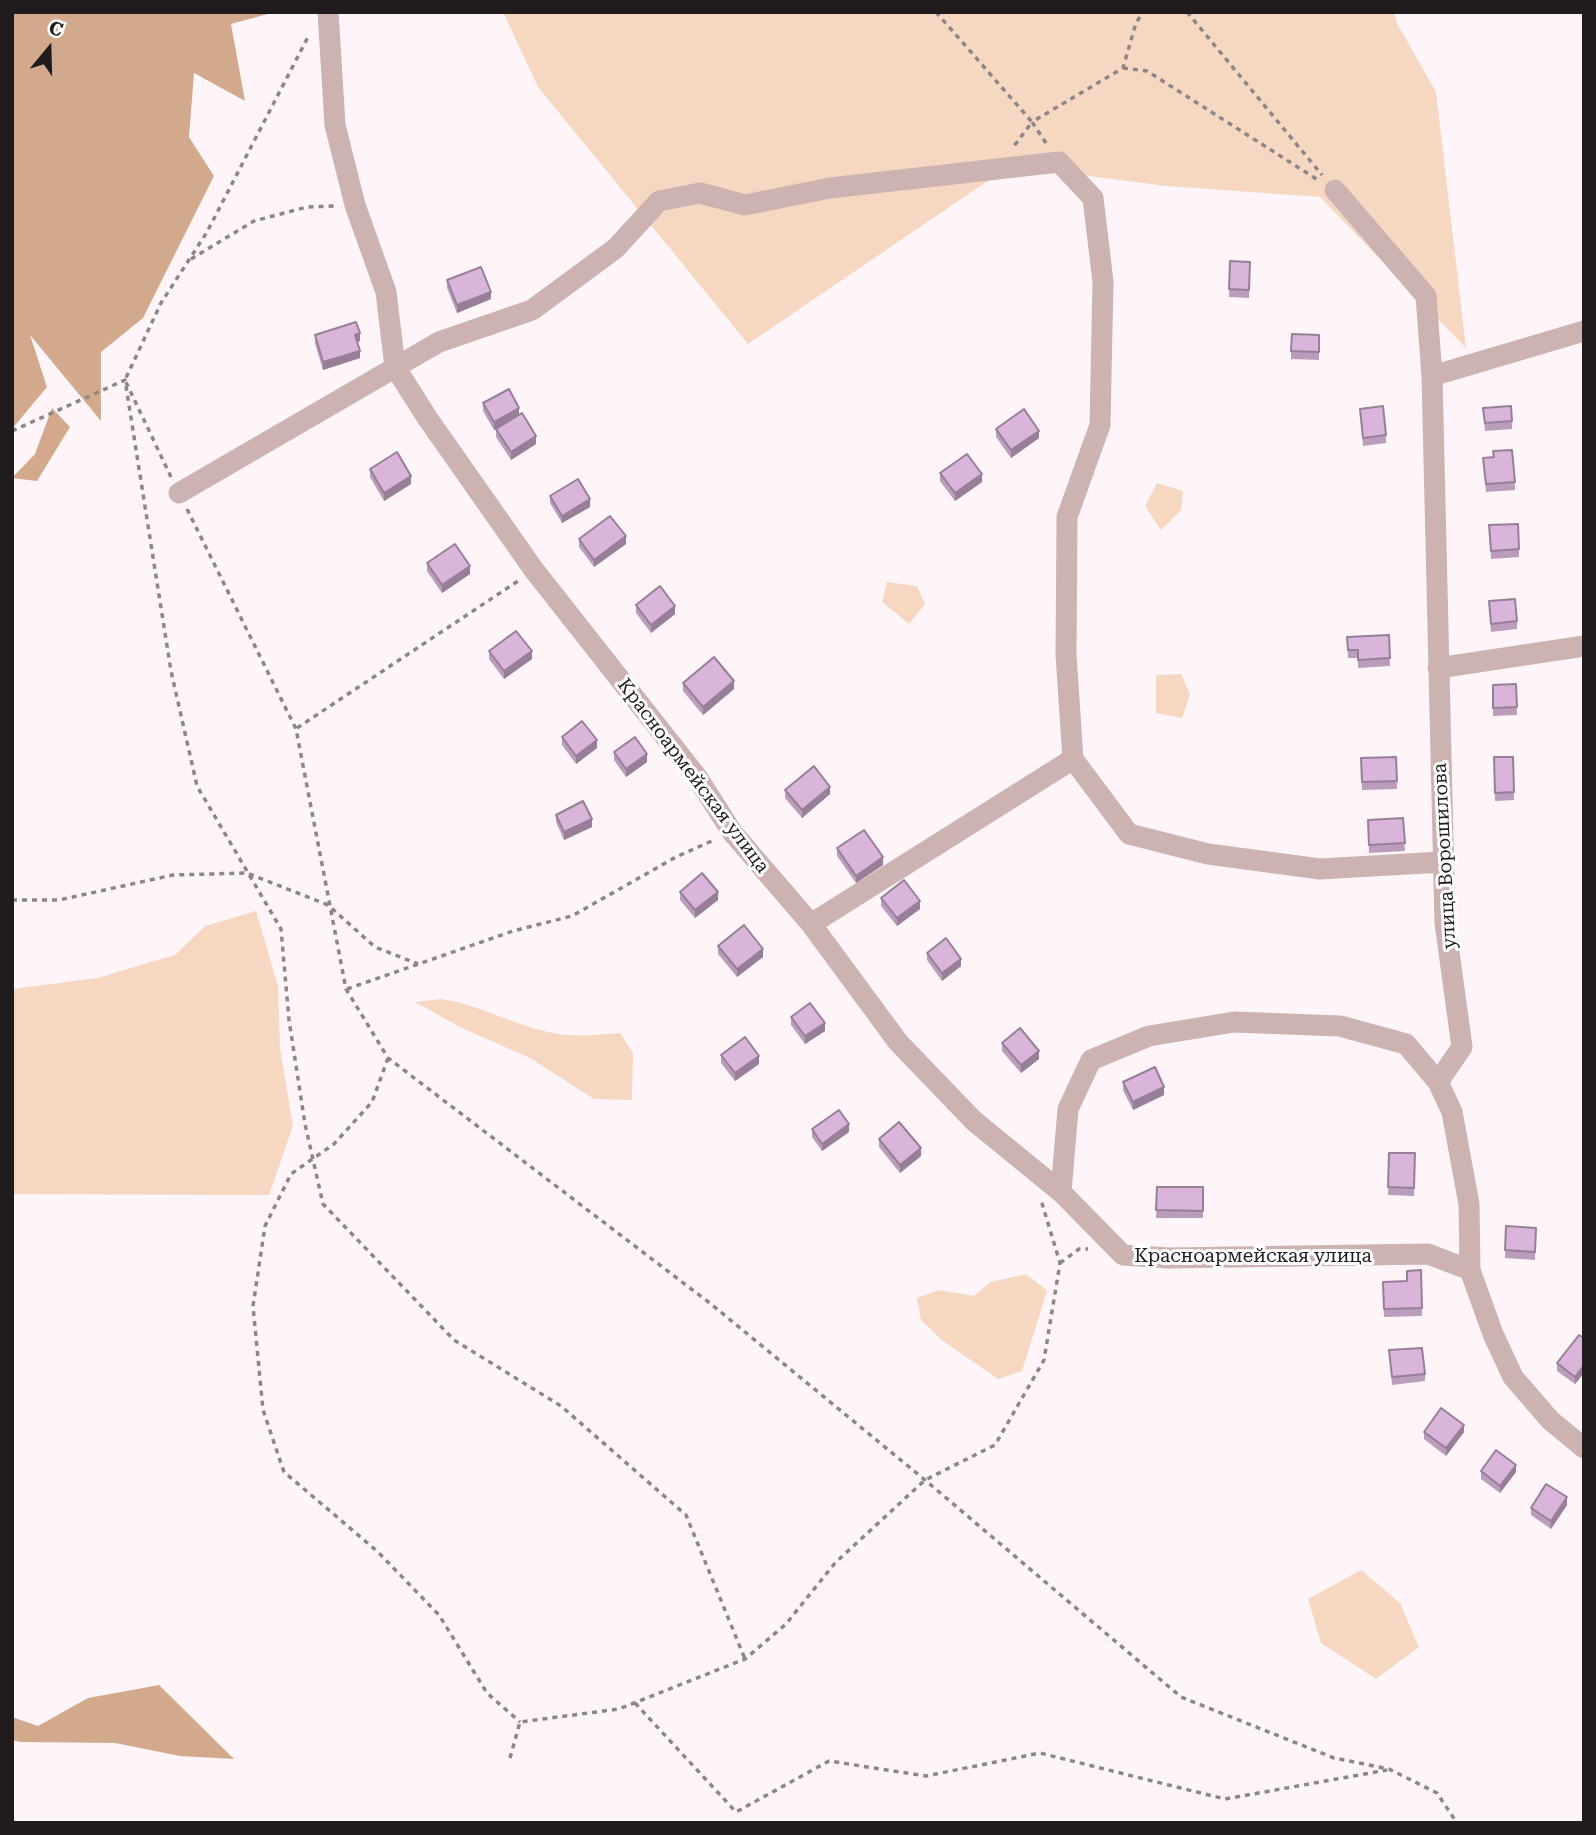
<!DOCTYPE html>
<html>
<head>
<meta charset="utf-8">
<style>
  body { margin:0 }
  #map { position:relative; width:1596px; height:1835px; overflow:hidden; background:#fef5f8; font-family:"Roboto Serif",serif }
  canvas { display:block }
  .frame { position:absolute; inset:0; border:14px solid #201b1d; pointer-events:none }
  .north { position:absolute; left:14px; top:14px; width:70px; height:70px; -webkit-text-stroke:5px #fff; paint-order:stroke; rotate:19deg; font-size:19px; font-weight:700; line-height:28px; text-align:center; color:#201b1d }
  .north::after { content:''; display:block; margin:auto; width:24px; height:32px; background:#201b1d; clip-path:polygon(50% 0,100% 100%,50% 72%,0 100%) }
</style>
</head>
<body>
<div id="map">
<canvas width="1596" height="1835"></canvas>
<div class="frame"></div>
<div class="north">С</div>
</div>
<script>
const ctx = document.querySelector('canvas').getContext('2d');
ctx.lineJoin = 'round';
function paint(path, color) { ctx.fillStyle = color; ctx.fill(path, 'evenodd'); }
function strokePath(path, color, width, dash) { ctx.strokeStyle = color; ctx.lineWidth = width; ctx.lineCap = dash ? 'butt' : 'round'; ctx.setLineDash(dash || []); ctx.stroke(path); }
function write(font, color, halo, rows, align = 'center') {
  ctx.font = font + ' "Roboto Serif",serif'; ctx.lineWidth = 6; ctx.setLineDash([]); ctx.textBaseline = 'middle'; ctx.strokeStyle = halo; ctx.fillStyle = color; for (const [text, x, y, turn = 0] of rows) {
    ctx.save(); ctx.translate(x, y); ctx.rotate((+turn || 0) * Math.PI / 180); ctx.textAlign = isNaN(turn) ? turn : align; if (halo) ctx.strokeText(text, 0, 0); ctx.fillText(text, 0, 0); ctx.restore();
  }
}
paint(new Path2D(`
  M503 12H1394L1398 25 1436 92 1466 348 1320 197 1166 186 1058 172 995 176 748 344 538 87Z
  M1157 483 1183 491 1181 510 1161 530 1145 506Z
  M887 582 917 586 925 604 909 624 882 602Z
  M1181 674 1190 694 1182 718 1156 713V675Z
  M256 911 278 986 280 1048 293 1126 269 1195 12 1194V989L97 978 175 955 205 926Z
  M441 999C480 1005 507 1022 544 1031 569 1038 595 1035 620 1033L633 1053 632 1100 594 1099 530 1058 462 1028 415 1002Z
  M1026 1274 1047 1291 1022 1371 998 1379 943 1341 921 1320 917 1298 939 1290 974 1296 990 1282Z
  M1361 1570 1400 1603 1419 1647 1376 1679 1321 1643 1308 1599Z`), '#f6d7c2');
paint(new Path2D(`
  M12 12H275L231 24 245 101 194 73 189 137 214 176 143 318 101 352V421L30 335 47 387 12 429Z
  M52 408 70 427 37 481 12 478 35 454Z
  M159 1685 234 1759 180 1756 115 1743 20 1742 12 1740V1717L38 1726 88 1698Z`), '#d3a98d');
strokePath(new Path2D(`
  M936 12 1032 122 1014 146
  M1187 12 1322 175
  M1123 68 1147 71 1318 180
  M1046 143 1032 122 1123 68 1136 23 1143 12
  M191 259 254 221 307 207 336 206
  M12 431 125 380 171 671 197 786 281 929 289 1020 305 1124 323 1204 454 1340 561 1406 686 1515 745 1659
  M171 477 125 380 161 303 207 232 309 35
  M187 509 296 729 346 989 388 1058 711 1304 925 1480 1181 1697 1334 1758 1389 1769 1437 1793 1457 1823
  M297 728 518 581
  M12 900H59L173 875 247 873 328 905 375 947 418 964
  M347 989 513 931 572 916 676 857 714 840
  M388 1058 372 1102 334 1144 291 1174 265 1226 253 1306 263 1410 284 1472 377 1551 439 1615 487 1693 520 1722
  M1060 1263 1079 1249H1088
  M635 1703 736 1812 829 1761 926 1776 1040 1753 1225 1799 1387 1770
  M510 1758 520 1722 619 1709 745 1659 786 1624 835 1563 925 1480 995 1445 1044 1360 1060 1263 1041 1200`), '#8d8689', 3.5, [5, 5]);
strokePath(new Path2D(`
  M328 12 335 125 355 205 386 292 395 367 428 419 534 570 697 777 732 832 811 924 898 1042 974 1121 1061 1192 1123 1255 1169 1258 1428 1254 1470 1270
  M1335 190 1426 296 1432 376 1445 923 1462 1047 1438 1082 1452 1112 1469 1204 1470 1270 1493 1334 1513 1377 1550 1420 1584 1448
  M1432 376 1584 331
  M179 493 439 342 532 310 616 248 659 201 700 193 745 205 830 188 1059 162 1093 198 1103 282 1100 425 1067 517 1066 655 1073 759 1129 834 1208 854 1320 869 1442 862
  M1438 668 1584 646
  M811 924 1073 759
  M1061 1192 1068 1109 1091 1060 1149 1036 1234 1022 1340 1026 1406 1044 1438 1082`), '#ccb3b1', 21);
paint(new Path2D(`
  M1230 261 1250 262 1249 298 1229 297Z
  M447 280 491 299 457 313 447 288Z
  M315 335 360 341 358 342 360 358 323 370 315 343Z
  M1319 335V360L1291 359V351Z
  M483 403 519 415 536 444 511 460 496 437V429L504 425 494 430 483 411Z
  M1483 408 1512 421V429L1485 431Z
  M1360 409 1386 435V443L1363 446Z
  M996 429 1039 438 1011 458 996 437Z
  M1493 451 1515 482V490L1486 492 1483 458H1493Z
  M370 469 411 484 384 501 370 477Z
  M940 473 982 482 955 501 940 481Z
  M550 496 590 507 562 523 550 503Z
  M1489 533 1519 549V557L1491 559Z
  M579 539 626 544 594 567 579 547Z
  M427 563 470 574 442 593 427 571Z
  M1489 601 1517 621V629L1491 632Z
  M636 605 675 614 651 633 636 613Z
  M1389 635 1390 666 1358 668V658H1348L1347 637Z
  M489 651 532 659 504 679 489 659Z
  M683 683 734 689 703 715 683 691Z
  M1516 684 1517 715 1493 716V685Z
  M562 737 597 748 576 764 562 745Z
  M614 752 647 762 626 777 614 760Z
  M1396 757 1397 789 1362 790 1361 758Z
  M1494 757H1513L1514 800 1495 801Z
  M785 790 830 794 802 818 785 798Z
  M556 815 592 827 564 840 556 822Z
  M1403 818 1405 851 1369 853 1368 820Z
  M837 848 883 865 856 883 837 856Z
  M680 892 718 900 695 918 680 900Z
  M881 898 920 909 897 926 881 906Z
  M718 946 763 957 737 977 718 954Z
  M927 953 961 966 942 981 927 960Z
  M791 1017 825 1031 805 1044 791 1025Z
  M1002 1043 1039 1059 1021 1073 1002 1051Z
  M721 1055 759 1064 735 1081 721 1063Z
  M1123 1082 1164 1095 1133 1110 1123 1090Z
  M812 1129 849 1132 822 1151 812 1137Z
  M879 1139 921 1156 900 1173 879 1147Z
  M1389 1153H1415L1414 1196 1388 1195Z
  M1157 1187H1203V1218H1156Z
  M1506 1226 1536 1228 1535 1260 1505 1258Z
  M1421 1270 1422 1316 1384 1317 1383 1282 1407 1281Z
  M1584 1338V1373L1575 1384 1557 1371V1363Z
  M1389 1350 1425 1374V1381L1392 1385Z
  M1424 1432H1464L1446 1456 1424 1439Z
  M1481 1471 1516 1472 1500 1493 1481 1479Z
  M1567 1505 1551 1529 1531 1515V1508Z`), '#ba9cbb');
paint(new Path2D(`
  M491 292V299L457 313V305Z
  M360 333V341L355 343V335Z
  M360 351V358L323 370V362Z
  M519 408V416L494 430V422Z
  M1039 431V438L1011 458V450Z
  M536 436V444L511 460V452Z
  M982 474V482L955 501V493Z
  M411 476V484L384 501V493Z
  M590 499V507L562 523V516Z
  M626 536V544L594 567V560Z
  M470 566V574L442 593V585Z
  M675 606V614L651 633V625Z
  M532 651V659L504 679V671Z
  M734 681V689L703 715V707Z
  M597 740V748L576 764V756Z
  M647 754V762L626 777V769Z
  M830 787V794L802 818V810Z
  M592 819V827L564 840V832Z
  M883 857V865L856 883V876Z
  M718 892V900L695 918V910Z
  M920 901V909L897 926V918Z
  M763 949V957L737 977V969Z
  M961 959V966L942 981V973Z
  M825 1023V1031L805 1044V1036Z
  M1039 1051V1059L1021 1073V1065Z
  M759 1056V1064L735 1081V1073Z
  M1164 1087V1095L1133 1110V1102Z
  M849 1124V1132L822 1151V1144Z
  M921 1148V1156L900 1173V1165Z
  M1584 1365V1373L1575 1384V1377Z
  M1464 1425V1432L1446 1456V1448Z
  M1516 1465V1472L1500 1493V1486Z
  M1567 1497V1505L1551 1529V1521Z`), '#977f98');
const building = new Path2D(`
  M1230 261 1250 262 1249 290 1229 289Z
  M481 267 491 292 457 305 447 280Z
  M356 322 360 333 355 335 360 351 323 362 315 335Z
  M1292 334 1319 335V352L1291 351Z
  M509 389 519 408 494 422 483 403Z
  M1383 406 1386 435 1363 438 1360 409Z
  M1511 406 1512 421 1485 423 1483 408Z
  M1024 409 1039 431 1011 450 996 429Z
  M522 413 536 436 511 452 496 429Z
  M1512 450 1515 482 1486 484 1483 458 1494 457 1493 451Z
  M397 452 411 476 384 493 370 469Z
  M967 454 982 474 955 493 940 473Z
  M578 479 590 499 562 516 550 496Z
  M610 516 626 536 594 560 579 539Z
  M1518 524 1519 549 1491 551 1489 525Z
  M455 544 470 566 442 585 427 563Z
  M660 586 675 606 651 625 636 605Z
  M1515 599 1517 621 1491 624 1489 601Z
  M516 631 532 651 504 671 489 651Z
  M1389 635 1390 658 1358 660V650H1348L1347 637Z
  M714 657 734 681 703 707 683 683Z
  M1516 684 1517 707 1493 708V685Z
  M582 721 597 740 576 756 562 737Z
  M635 737 647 754 626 769 614 752Z
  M1396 757 1397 781 1362 782 1361 758Z
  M1494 757H1513L1514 792 1495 793Z
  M814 766 830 787 802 810 785 790Z
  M583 801 592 819 564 832 556 815Z
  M1403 818 1405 843 1369 845 1368 820Z
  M864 830 883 857 856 876 837 848Z
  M702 873 718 892 695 910 680 892Z
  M904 880 920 901 897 918 881 898Z
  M744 925 763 949 737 969 718 946Z
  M946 938 961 959 942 973 927 953Z
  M810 1003 825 1023 805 1036 791 1017Z
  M1020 1028 1039 1051 1021 1065 1002 1043Z
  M745 1037 759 1056 735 1073 721 1055Z
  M1155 1067 1164 1087 1133 1102 1123 1082Z
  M839 1110 849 1124 822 1144 812 1129Z
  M899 1122 921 1148 900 1165 879 1139Z
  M1389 1153H1415L1414 1188 1388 1187Z
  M1157 1187H1203V1211L1156 1210Z
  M1506 1226 1536 1228 1535 1252 1505 1250Z
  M1421 1270 1422 1308 1384 1309 1383 1282 1407 1281V1271Z
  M1579 1335 1584 1338V1365L1575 1377 1557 1363Z
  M1422 1348 1425 1374 1392 1377 1389 1350Z
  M1441 1408 1464 1425 1446 1448 1424 1432Z
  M1496 1450 1516 1465 1500 1486 1481 1471Z
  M1546 1484 1567 1497 1551 1521 1531 1508Z`);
paint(building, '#d8b5d9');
strokePath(building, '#977f98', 2);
write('19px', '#201b1d', '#fff', [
  ["Красноармейская улица",693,776,53],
  ["улица Ворошилова",1445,856,-93],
  ["Красноармейская улица",1253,1256]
]);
</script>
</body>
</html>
